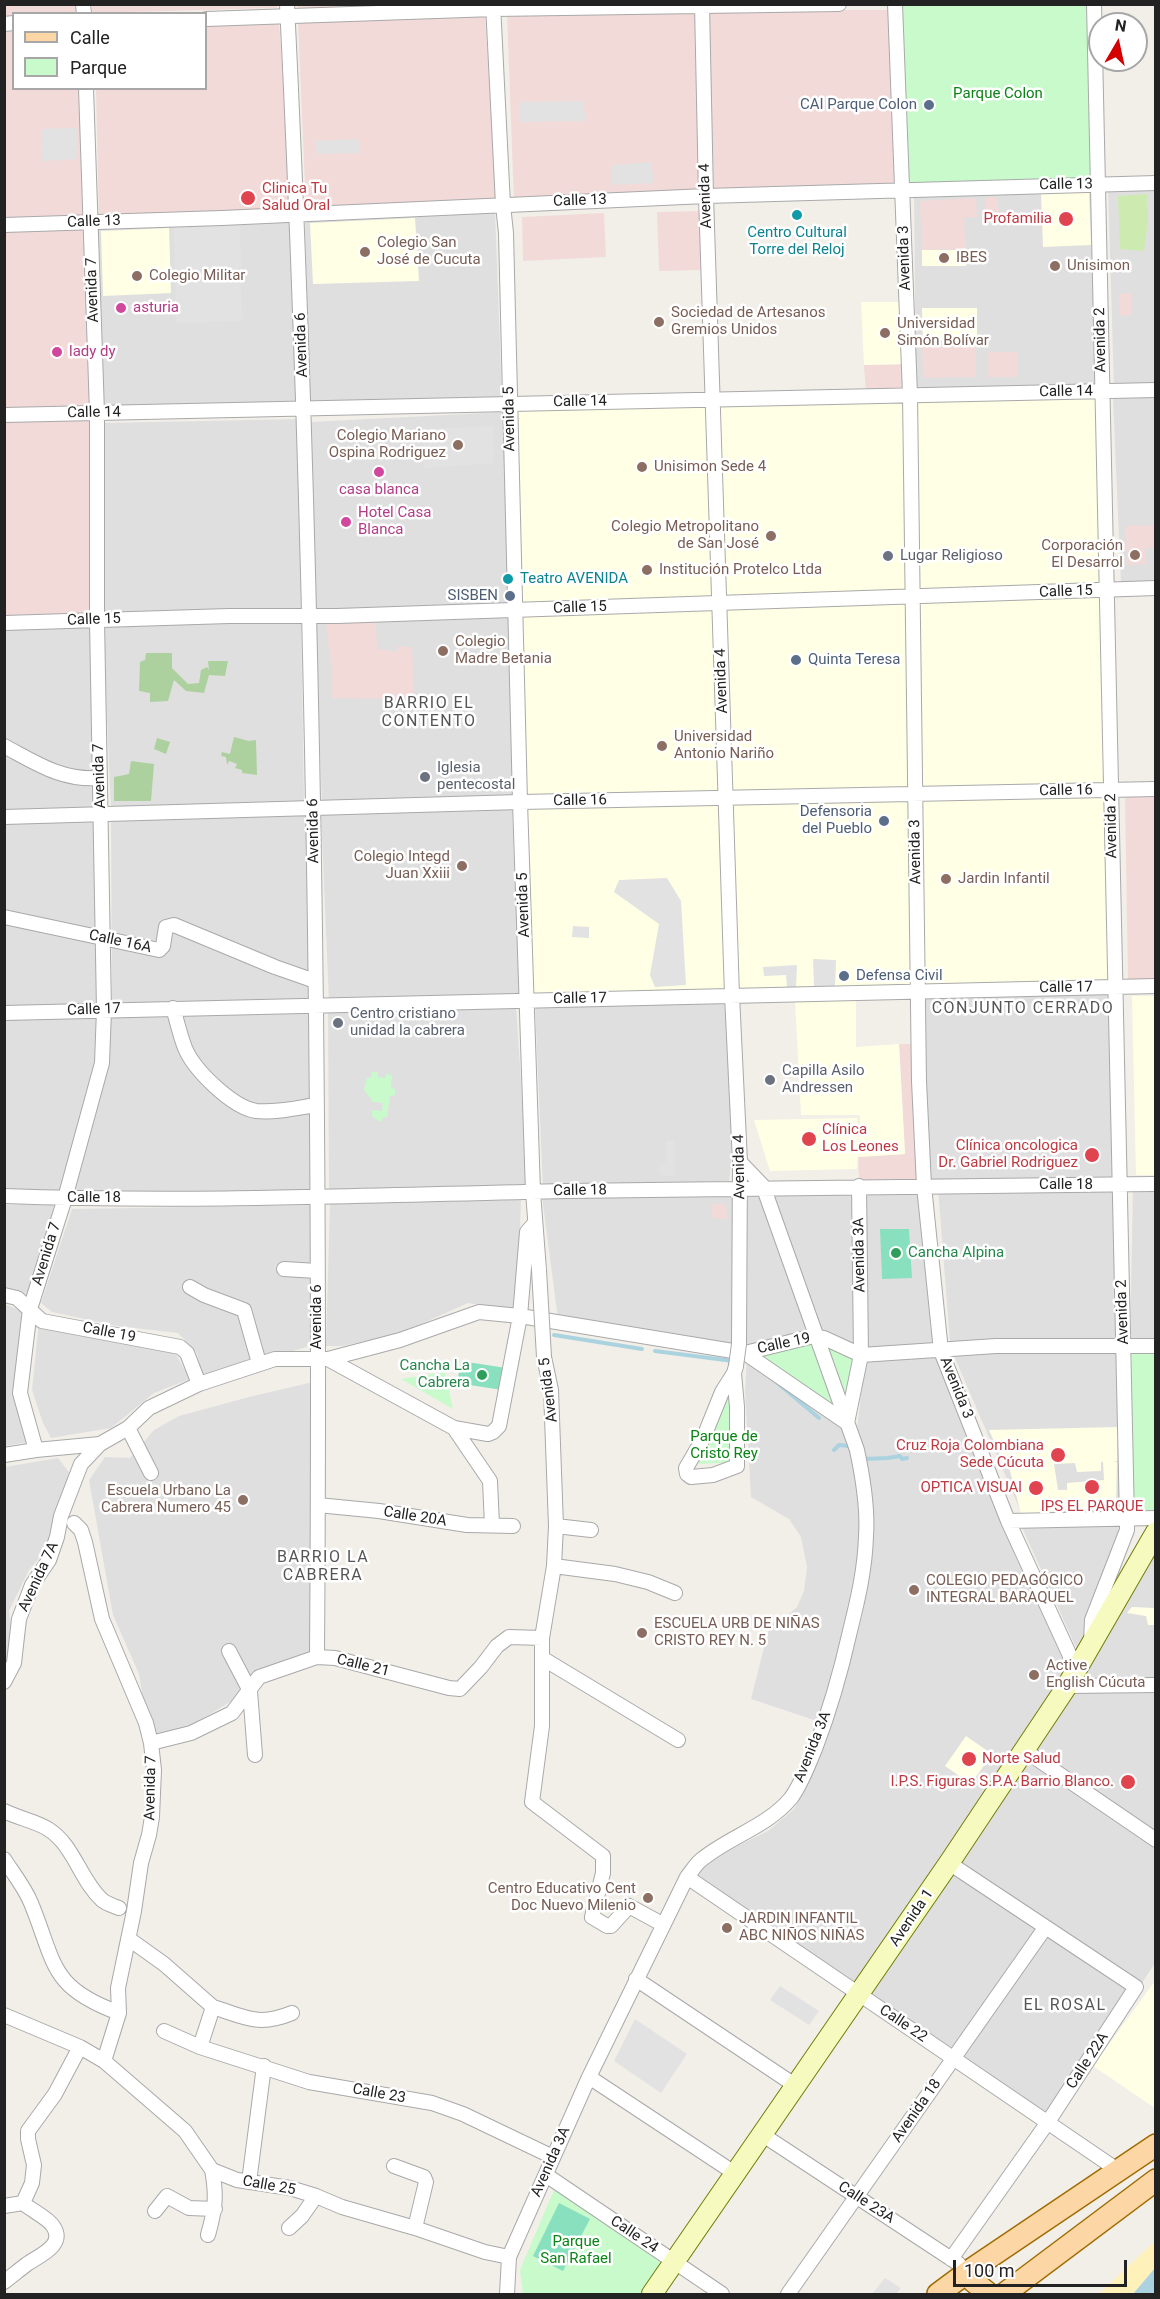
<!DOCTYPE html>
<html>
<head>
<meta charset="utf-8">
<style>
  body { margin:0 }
  #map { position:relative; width:1160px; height:2299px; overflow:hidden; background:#f2efe9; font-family:Roboto,sans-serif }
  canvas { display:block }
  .frame { position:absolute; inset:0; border:6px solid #222; pointer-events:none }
  .legend { position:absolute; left:12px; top:12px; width:195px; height:78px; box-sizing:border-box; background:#fff; border:2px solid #a7a7a7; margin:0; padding:8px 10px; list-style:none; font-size:18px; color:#222 }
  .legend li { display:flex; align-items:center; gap:12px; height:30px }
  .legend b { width:30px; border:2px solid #a7a7a7 }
  .north { position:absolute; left:1088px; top:12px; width:60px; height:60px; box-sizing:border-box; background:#fff; border:2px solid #a7a7a7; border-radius:50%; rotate:9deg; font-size:16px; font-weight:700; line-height:24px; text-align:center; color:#222 }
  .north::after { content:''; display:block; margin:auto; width:21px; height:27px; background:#d40000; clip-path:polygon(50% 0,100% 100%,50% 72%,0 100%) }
  .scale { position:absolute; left:953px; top:2260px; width:174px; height:27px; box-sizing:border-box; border:3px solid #222; border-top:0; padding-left:8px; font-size:18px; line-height:21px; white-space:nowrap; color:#222; -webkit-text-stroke:4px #fff; paint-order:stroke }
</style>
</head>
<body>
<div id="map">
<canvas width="1160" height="2299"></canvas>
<div class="frame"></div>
<ul class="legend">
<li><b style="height:8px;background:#fcd6a4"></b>Calle</li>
<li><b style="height:16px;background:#c8facc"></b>Parque</li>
</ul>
<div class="north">N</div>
<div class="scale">100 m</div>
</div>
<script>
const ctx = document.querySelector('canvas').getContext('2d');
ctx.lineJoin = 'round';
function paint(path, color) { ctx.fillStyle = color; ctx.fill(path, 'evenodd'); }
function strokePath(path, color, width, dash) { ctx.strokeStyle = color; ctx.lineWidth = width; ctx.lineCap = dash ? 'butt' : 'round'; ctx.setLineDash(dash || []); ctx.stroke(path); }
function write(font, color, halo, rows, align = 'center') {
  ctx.font = font + ' Roboto,sans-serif'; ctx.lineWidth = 5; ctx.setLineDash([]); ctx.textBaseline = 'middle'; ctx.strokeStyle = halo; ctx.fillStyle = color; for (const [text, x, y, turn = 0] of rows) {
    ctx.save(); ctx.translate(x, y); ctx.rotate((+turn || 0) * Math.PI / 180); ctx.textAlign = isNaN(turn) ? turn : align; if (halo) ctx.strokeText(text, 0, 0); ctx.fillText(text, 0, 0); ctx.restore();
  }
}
paint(new Path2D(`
  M1155 185V387L1114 389 1108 186Z
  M1093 187 1100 385 916 388 914 195Z
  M495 211 502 399 309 408 305 217Z
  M293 219 299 407 100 412 98 227Z
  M1155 397V583L1121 584 1113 399Z
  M504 412 513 604 315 611 311 422Z
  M300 419 301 610 105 614 104 423Z
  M512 613 516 798 322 803 315 621Z
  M301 621 304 803 111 810 103 624Z
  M96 624 97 810H5L4 627Z
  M512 806 519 996 329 1002 321 814Z
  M308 815 314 1000 112 1003 111 818Z
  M96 820 100 1005H5L4 822Z
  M1116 990 1119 1180 930 1179 922 997Z
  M728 1000 732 1153 729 1181 543 1188 535 1005Z
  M516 1006 528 1188 329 1193 328 1010Z
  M313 1010V1191L73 1194 5 1189 4 1016Z
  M766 1188 856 1191 858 1352 816 1327Z
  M938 1188 1119 1190 1121 1343 950 1342Z
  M1133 1188H1155V1344H1130Z
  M921 1190 936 1344 865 1351 863 1191Z
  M760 1191 810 1331 744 1350 742 1192Z
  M737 1192 736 1349 558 1319 542 1197Z
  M521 1200 517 1311 468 1303 399 1334 342 1346H326L330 1203Z
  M54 1204 30 1296 5 1288 4 1205Z
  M312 1205 310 1346 202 1377 197 1353 178 1333 117 1326 52 1312 41 1303 72 1209Z
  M4 1304 28 1313 15 1391 21 1425 28 1442 5 1446Z
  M39 1321 174 1351 190 1379 154 1393 111 1428 51 1438 43 1423 32 1390Z
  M952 1351 1123 1352 1119 1513 1023 1517Z
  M935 1352 1070 1671 862 1988 694 1875 710 1859 768 1831 794 1809 802 1794 833 1719 862 1617 869 1566 862 1452 857 1429 865 1359Z
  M747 1356 846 1424 860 1475 862 1572 823 1723 751 1699 770 1624 782 1620 797 1607 804 1591 807 1567 801 1537 789 1519 751 1497 745 1392Z
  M313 1382 314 1652 255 1676 230 1702 192 1725 156 1735 146 1717 139 1674 113 1615 89 1480 105 1457 130 1458 154 1430 179 1416 249 1397Z
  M58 1458 72 1476 41 1556 29 1570 9 1611 13 1644 5 1677V1467Z
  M1118 1522 1121 1582 1078 1652 1021 1525Z
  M1155 1542V1679L1081 1678Z
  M1155 1689V1834L1035 1753 1072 1692Z
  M1031 1759 1155 1844V1963L1140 1986 959 1863Z
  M955 1869 1037 1927 954 2049 868 1993Z
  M1047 1932 1135 1993 1048 2115 961 2055Z`), '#e0dfdf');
paint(new Path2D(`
  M92 4H277V8L92 13Z
  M486 4 298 14 297 5Z
  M4 5H79V13L14 14 13 17H5Z
  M697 10 701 191 514 202 507 15Z
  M708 10H889L898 186 714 192Z
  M485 15 497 200 306 209 298 22Z
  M279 22 292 210 99 218 96 89 206 88V25Z
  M4 30H13L14 88 81 89 87 218 5 222Z
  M997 197 999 215 987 216 985 198Z
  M976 198 977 217 964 218 966 249 922 250 920 201Z
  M699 211 701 270 659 271 657 212Z
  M604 213 606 257 523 261 522 217Z
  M88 228 91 413 5 414 4 231Z
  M1131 293V315L1120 316 1119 294Z
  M975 340 976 377 923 378 922 342Z
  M988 352H1017L1018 377H988Z
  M908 364 909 392 866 393 864 365Z
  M92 420 95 615 5 619 4 421Z
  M1154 525 1155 548H1146V564L1127 565 1125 526Z
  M326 622 376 623 377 649 397 652V646L412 647 414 699 332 698V673Z
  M1155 796V980L1128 981 1125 797Z
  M899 1044H914L919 1179 859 1180 858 1157 905 1154Z
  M712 1204H726L727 1219 712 1218Z`), '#f2dad9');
paint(new Path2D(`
  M1089 192 1091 245 1043 247 1041 193Z
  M415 218 419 281 313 284 310 223Z
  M169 228 171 293 103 296 101 231Z
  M922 250H966V266H922Z
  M861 302H906L908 364 864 365Z
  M922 308H977V340L923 341Z
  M1104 397 1114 980 529 995 513 410Z
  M1132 996H1155V1175H1136Z
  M856 998V1047L899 1044 905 1154 858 1157 857 1169 770 1171 754 1120 857 1118 859 1145 860 1115H801L795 1001Z
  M1118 1427 1117 1461 1113 1462H1117L1116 1507 1063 1511 1062 1503V1511L1021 1514 1009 1467H1005L989 1430ZM1101 1462H1103L1104 1480 1067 1483V1490H1058L1054 1464 1075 1463 1077 1472 1101 1471Z
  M1132 1607 1155 1608V1625H1148L1146 1616 1127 1613Z
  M966 1736 992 1754 971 1784 945 1766Z
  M1155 1981V2108L1093 2066Z`), '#ffffe5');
paint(new Path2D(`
  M1147 194 1148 221 1144 251 1120 249 1118 196Z`), '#cdebb0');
paint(new Path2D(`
  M146 653H172V668L188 684 199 683 201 670 207 667 209 670 208 661H228L225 676 209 675 204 693 186 691 174 680 168 701 150 702V693L139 691 140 662 145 660Z
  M234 737 249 741 256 740 257 775 242 773V770L235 768 237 764 229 761 227 765 226 757 221 756 222 752 230 754Z
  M157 738 170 742 166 754 154 749Z
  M131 761 154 764 151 801H114V777L129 774Z`), '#add19e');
paint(new Path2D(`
  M1155 2241V2268L1133 2294H1099Z`), '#fff1ba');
paint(new Path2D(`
  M1086 5 1096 182 907 185 901 6Z
  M372 1072H378V1077L386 1078V1073L392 1076 391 1088 395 1089V1095L390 1096 387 1117H383L382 1122 372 1117V1110L382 1111 383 1103 373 1102 364 1090 367 1077 371 1078Z
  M819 1339 859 1356 843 1399Z
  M811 1345 837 1411 751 1354Z
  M1132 1353 1155 1354V1515L1128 1514Z
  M445 1372 453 1409 401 1379Z
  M733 1383 742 1462 698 1464Z
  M554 2190 667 2255 640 2294H523L520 2270Z`), '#c8facc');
paint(new Path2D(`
  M880 1229H909L912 1278 882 1279Z
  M461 1361 506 1368 502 1390 457 1383Z
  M559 2203 590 2219 563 2271 533 2256Z`), '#88e0be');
paint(new Path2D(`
  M583 101 586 121 519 122V102Z
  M77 128 78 159 42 161 41 129Z
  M358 139 361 153 317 154 315 141Z
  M651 162 654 183 611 185 612 165Z
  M240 225 242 321 176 323 174 226Z
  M493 426 494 463 424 468 422 429Z
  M667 878 681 901 686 985 655 987 650 975 659 924 614 892 619 880Z
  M573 926 589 927V938L572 937Z
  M813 959 836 960 835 986H814Z
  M797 965 796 987H787L786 975 764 976 763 967Z
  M666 1141H674V1176L660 1175 659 1165 666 1162Z
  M780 1986 819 2011 809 2025 770 2000Z
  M635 2019 687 2054 661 2093 614 2061Z
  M885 2278 901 2288 896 2294H872Z`), '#e2e2e2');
paint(new Path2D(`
  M1155 2268V2294H1133Z`), '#aad3df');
strokePath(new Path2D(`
  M554 1335 642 1349
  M655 1351 733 1361
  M774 1380 819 1418
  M834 1450 839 1445 849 1446
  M862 1459 888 1458 900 1456 902 1459 907 1458`), '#aad3df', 4);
const street = new Path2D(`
  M83 4 84 14
  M287 4C314 555 321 1106 317 1657
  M493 4 503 205 506 233 520 802 533 1192 539 1270
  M702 4 706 196 732 995 740 1162 739 1344
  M895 4 910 395 919 1081 924 1186 941 1351 1008 1521 1077 1671
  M206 19 494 9 839 4
  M4 24 14 23
  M4 225 222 218 706 196 1156 183
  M4 415 1156 390
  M4 623 229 616H337L1156 588
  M4 746C36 763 62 781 100 778
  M4 817 520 802 1156 789
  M4 917 159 950 163 946 166 927 174 925 275 967 315 981
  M173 1008C177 1021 180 1035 185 1048 194 1070 232 1107 256 1111 276 1113 297 1108 316 1105
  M4 1013 1156 986
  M4 1196C191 1203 379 1195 566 1191 762 1187 959 1185 1156 1184
  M284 1269 317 1271
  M190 1287 204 1295 244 1310 259 1363
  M4 1295 17 1298 42 1321 180 1347 187 1353 199 1384
  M745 1353 847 1423
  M544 1357 551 1390 556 1526 554 1566 542 1638V1726L532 1802 603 1856V1873L592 1917 607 1926H611L629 1906 662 1924
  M328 1359 454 1428 488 1434 493 1432 499 1426 520 1316 527 1232 535 1223
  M734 1373 722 1392 703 1439 686 1468 687 1474 691 1477 713 1475 737 1466V1407L734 1373 736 1366
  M847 1423 861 1355 859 1186
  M128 1428 151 1473
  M454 1428 490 1481 492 1525
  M36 1450 20 1393 30 1309 65 1198 102 1063 104 1010 97 620V413L86 88
  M4 1455 36 1450 100 1444 128 1428 149 1408 199 1384 275 1359H328L400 1340 479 1312 520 1316 745 1353 814 1336 824 1338 861 1355 996 1346H1156
  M318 1505 379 1511 467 1525 513 1526
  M1008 1521 1156 1518
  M74 1523 81 1530 85 1542 102 1619 146 1723 151 1743 154 1770 152 1817 149 1835 141 1863 134 1911 118 1988 119 2013 104 2061
  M556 1526 591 1530
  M554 1566 615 1574 648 1582 675 1593
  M1091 1642 1092 1620 1127 1530V1519L1094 4
  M229 1651 250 1691 255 1755
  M542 1658 678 1740
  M4 1682 14 1663 19 1619 32 1585 49 1560 57 1537 61 1516 81 1464 100 1444
  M1067 1686 1156 1685
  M151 1743 191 1733 232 1713 259 1677 317 1657 335 1658 449 1688 460 1689 481 1667 497 1646 509 1637 542 1638
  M1024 1750 1156 1840
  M4 1811C18 1818 38 1822 48 1829 74 1845 80 1880 102 1900 107 1904 114 1906 119 1908
  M4 1859C13 1873 25 1888 31 1903 56 1964 49 1987 119 2013
  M949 1863 1136 1987 1048 2122 951 2259
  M687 1877 1119 2171
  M129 1939 164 1964 213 2007
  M636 1979 796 2086
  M213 2007C245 2017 258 2027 292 2013
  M4 2015 80 2047 104 2061 185 2131 212 2170 237 2180 290 2188 316 2196 342 2207 415 2228 485 2252 509 2257
  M164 2031 200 2047 309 2082 432 2103 463 2114 553 2157
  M200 2047 213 2007
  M589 2077 736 2174
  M763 2135 959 2264
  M394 2166 424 2177 426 2182 415 2228
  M546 2175 722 2294
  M249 2182 264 2066
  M4 2206 23 2203
  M155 2211 167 2196 189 2208 215 2209
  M289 2228 302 2216 316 2196
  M208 2235C215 2210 217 2196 212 2170
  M4 2282C12 2276 19 2270 27 2264 40 2255 66 2245 53 2226 48 2218 31 2210 23 2203L32 2183 34 2165 28 2139V2131L55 2094 80 2047
  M507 2294 509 2257 589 2077 687 1877C691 1872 696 1864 701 1860 730 1836 767 1827 791 1798 802 1783 808 1765 815 1749 830 1710 841 1671 850 1631 858 1599 865 1569 866 1536 868 1508 863 1478 857 1450L763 1186 740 1162
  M788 2294 1045 1928`);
const secondary = new Path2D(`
  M652 2294 949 1863 1067 1686 1156 1532`);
const primary = new Path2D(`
  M969 2271 973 2281 989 2294
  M938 2294 969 2271 1156 2145
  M1004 2294 1156 2180`);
strokePath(street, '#a9a9a9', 16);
strokePath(secondary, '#707d05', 22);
strokePath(primary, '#a06b00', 24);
strokePath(street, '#fff', 14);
strokePath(secondary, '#f7fabf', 20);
strokePath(primary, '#fcd6a4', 21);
const streetBridge = new Path2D(`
  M539 1270 544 1357
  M736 1366 739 1344`);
strokePath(streetBridge, '#a9a9a9', 16, []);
strokePath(streetBridge, '#fff', 14);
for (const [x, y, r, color] of [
  [929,105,6,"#5c6f8a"],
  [248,198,8,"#e0444e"],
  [797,215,6,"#0f9aa8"],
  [1066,219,8,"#e0444e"],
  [365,252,6,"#8d6e63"],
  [944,258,6,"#8d6e63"],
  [1055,266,6,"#8d6e63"],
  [137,276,6,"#8d6e63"],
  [121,308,6,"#d1479c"],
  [659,322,6,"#8d6e63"],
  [885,333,6,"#8d6e63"],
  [57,352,6,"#d1479c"],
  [458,445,6,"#8d6e63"],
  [642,467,6,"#8d6e63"],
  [379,472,6,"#d1479c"],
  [346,522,6,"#d1479c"],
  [771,536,6,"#8d6e63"],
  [1135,555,6,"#8d6e63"],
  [888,556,6,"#6b7280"],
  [647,570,6,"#8d6e63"],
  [508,579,6,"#0f9aa8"],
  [510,596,6,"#5c6f8a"],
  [443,651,6,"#8d6e63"],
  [796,660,6,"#5c6f8a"],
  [662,746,6,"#8d6e63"],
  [425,777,6,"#6b7280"],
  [884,821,6,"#5c6f8a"],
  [462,866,6,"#8d6e63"],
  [946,879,6,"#8d6e63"],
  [844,976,6,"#5c6f8a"],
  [338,1023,6,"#6b7280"],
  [770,1080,6,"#6b7280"],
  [809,1139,8,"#e0444e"],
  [1092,1155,8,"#e0444e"],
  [896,1253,6,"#2e9e5b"],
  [482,1375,6,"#2e9e5b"],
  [1058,1455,8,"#e0444e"],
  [1092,1487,8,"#e0444e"],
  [1036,1488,8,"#e0444e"],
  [243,1500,6,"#8d6e63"],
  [914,1590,6,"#8d6e63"],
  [642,1633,6,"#8d6e63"],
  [1034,1675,6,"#8d6e63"],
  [969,1759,8,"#e0444e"],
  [1128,1782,8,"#e0444e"],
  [648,1898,6,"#8d6e63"],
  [727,1928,6,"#8d6e63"]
]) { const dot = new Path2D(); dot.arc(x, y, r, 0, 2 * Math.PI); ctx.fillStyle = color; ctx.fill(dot); strokePath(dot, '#fff', 2); }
write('15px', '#0c8416', '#fff', [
  ["Parque Colon",998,94],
  ["Parque de",724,1437],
  ["Cristo Rey",724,1454],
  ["Parque",576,2242],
  ["San Rafael",576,2259]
]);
write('15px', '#4e5e75', '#fff', [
  ["CAI Parque Colon",917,105],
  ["SISBEN",498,596],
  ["Quinta Teresa",808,660,"left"],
  ["Defensoria",872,812],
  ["del Pueblo",872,829],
  ["Defensa Civil",856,976,"left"]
], 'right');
write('15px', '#222', '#fff', [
  ["Calle 13",1066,185,-1],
  ["Avenida 4",706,196,-92],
  ["Calle 13",580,201,-2],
  ["Calle 13",94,222,-2],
  ["Avenida 3",905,258,-92],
  ["Avenida 7",93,290,-92],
  ["Avenida 2",1101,340,-91],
  ["Avenida 6",302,345,-92],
  ["Calle 14",1066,392,-1],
  ["Calle 14",580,402,-1],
  ["Calle 14",94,413,-1],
  ["Avenida 5",510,419,-91],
  ["Calle 15",1066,592,-2],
  ["Calle 15",580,608,-2],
  ["Calle 15",94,620,-2],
  ["Avenida 4",722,681,-92],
  ["Avenida 7",100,776,-92],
  ["Calle 16",1066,791,-1],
  ["Calle 16",580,801,-1],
  ["Avenida 2",1112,826,-91],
  ["Avenida 6",314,831,-91],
  ["Avenida 3",916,852,-91],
  ["Avenida 5",524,905,-92],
  ["Calle 16A",120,942,12],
  ["Calle 17",1066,988,-1],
  ["Calle 17",580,999,-1],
  ["Calle 17",94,1010,-2],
  ["Avenida 4",740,1167,-91],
  ["Calle 18",1066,1185],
  ["Calle 18",580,1191,-1],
  ["Calle 18",94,1198],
  ["Avenida 7",47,1254,-73],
  ["Avenida 3A",860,1255,-91],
  ["Avenida 2",1123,1312,-92],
  ["Avenida 6",317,1317,-90],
  ["Calle 19",109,1333,11],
  ["Calle 19",784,1344,-12],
  ["Avenida 3",956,1388,68],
  ["Avenida 5",549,1390,-97],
  ["Calle 20A",415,1517,9],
  ["Avenida 7A",39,1577,-65],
  ["Calle 21",363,1666,14],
  ["Avenida 3A",813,1747,-68],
  ["Avenida 7",151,1788,-89],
  ["Avenida 1",912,1918,-56],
  ["Calle 22",903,2024,34],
  ["Calle 22A",1088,2061,-57],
  ["Calle 23",379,2094,10],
  ["Avenida 18",917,2111,-55],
  ["Avenida 3A",551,2162,-66],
  ["Calle 25",269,2186,10],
  ["Calle 23A",866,2203,33],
  ["Calle 24",634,2235,34]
]);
write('15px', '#be3a42', '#fff', [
  ["Clinica Tu",262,189,"left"],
  ["Salud Oral",262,206,"left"],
  ["Profamilia",1052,219],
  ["Clínica",822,1130,"left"],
  ["Los Leones",822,1147,"left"],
  ["Clínica oncologica",1078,1146],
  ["Dr. Gabriel Rodriguez",1078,1163],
  ["Cruz Roja Colombiana",1044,1446],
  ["Sede Cúcuta",1044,1463],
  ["OPTICA VISUAl",1022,1488],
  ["IPS EL PARQUE",1092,1507,"center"],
  ["Norte Salud",982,1759,"left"],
  ["I.P.S. Figuras S.P.A. Barrio Blanco.",1114,1782]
], 'right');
write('15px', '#0d838f', '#fff', [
  ["Centro Cultural",797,233],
  ["Torre del Reloj",797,250],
  ["Teatro AVENIDA",520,579,"left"]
]);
write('15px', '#785e54', '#fff', [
  ["Colegio San",377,243],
  ["José de Cucuta",377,260],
  ["IBES",956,258],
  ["Unisimon",1067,266],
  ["Colegio Militar",149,276],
  ["Sociedad de Artesanos",671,313],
  ["Gremios Unidos",671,330],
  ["Universidad",897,324],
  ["Simón Bolívar",897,341],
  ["Colegio Mariano",446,436,"right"],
  ["Ospina Rodriguez",446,453,"right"],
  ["Unisimon Sede 4",654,467],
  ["Colegio Metropolitano",759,527,"right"],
  ["de San José",759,544,"right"],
  ["Corporación",1123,546,"right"],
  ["El Desarrol",1123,563,"right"],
  ["Institución Protelco Ltda",659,570],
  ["Colegio",455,642],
  ["Madre Betania",455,659],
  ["Universidad",674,737],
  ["Antonio Nariño",674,754],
  ["Colegio Integd",450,857,"right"],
  ["Juan Xxiii",450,874,"right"],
  ["Jardin Infantil",958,879],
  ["Escuela Urbano La",231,1491,"right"],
  ["Cabrera Numero 45",231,1508,"right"],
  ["COLEGIO PEDAGÓGICO",926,1581],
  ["INTEGRAL BARAQUEL",926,1598],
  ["ESCUELA URB DE NIÑAS",654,1624],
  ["CRISTO REY N. 5",654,1641],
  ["Active",1046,1666],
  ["English Cúcuta",1046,1683],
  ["Centro Educativo Cent",636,1889,"right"],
  ["Doc Nuevo Milenio",636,1906,"right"],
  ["JARDIN INFANTIL",739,1919],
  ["ABC NIÑOS NIÑAS",739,1936]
], 'left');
write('15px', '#b23c85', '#fff', [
  ["asturia",133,308],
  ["lady dy",69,352],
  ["casa blanca",379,490,"center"],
  ["Hotel Casa",358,513],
  ["Blanca",358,530]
], 'left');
write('15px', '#5b616d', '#fff', [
  ["Lugar Religioso",900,556],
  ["Iglesia",437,768],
  ["pentecostal",437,785],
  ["Centro cristiano",350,1014],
  ["unidad la cabrera",350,1031],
  ["Capilla Asilo",782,1071],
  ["Andressen",782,1088]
], 'left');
write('15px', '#27864d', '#fff', [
  ["Cancha Alpina",908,1253],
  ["Cancha La",470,1366,"right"],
  ["Cabrera",470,1383,"right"]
], 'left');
ctx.letterSpacing = '1.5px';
write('16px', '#555', '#fff', [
  ["BARRIO EL",429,704],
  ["CONTENTO",429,722],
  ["CONJUNTO CERRADO",1023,1009],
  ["BARRIO LA",323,1558],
  ["CABRERA",323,1576],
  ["EL ROSAL",1065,2006]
]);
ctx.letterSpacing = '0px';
</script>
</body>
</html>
